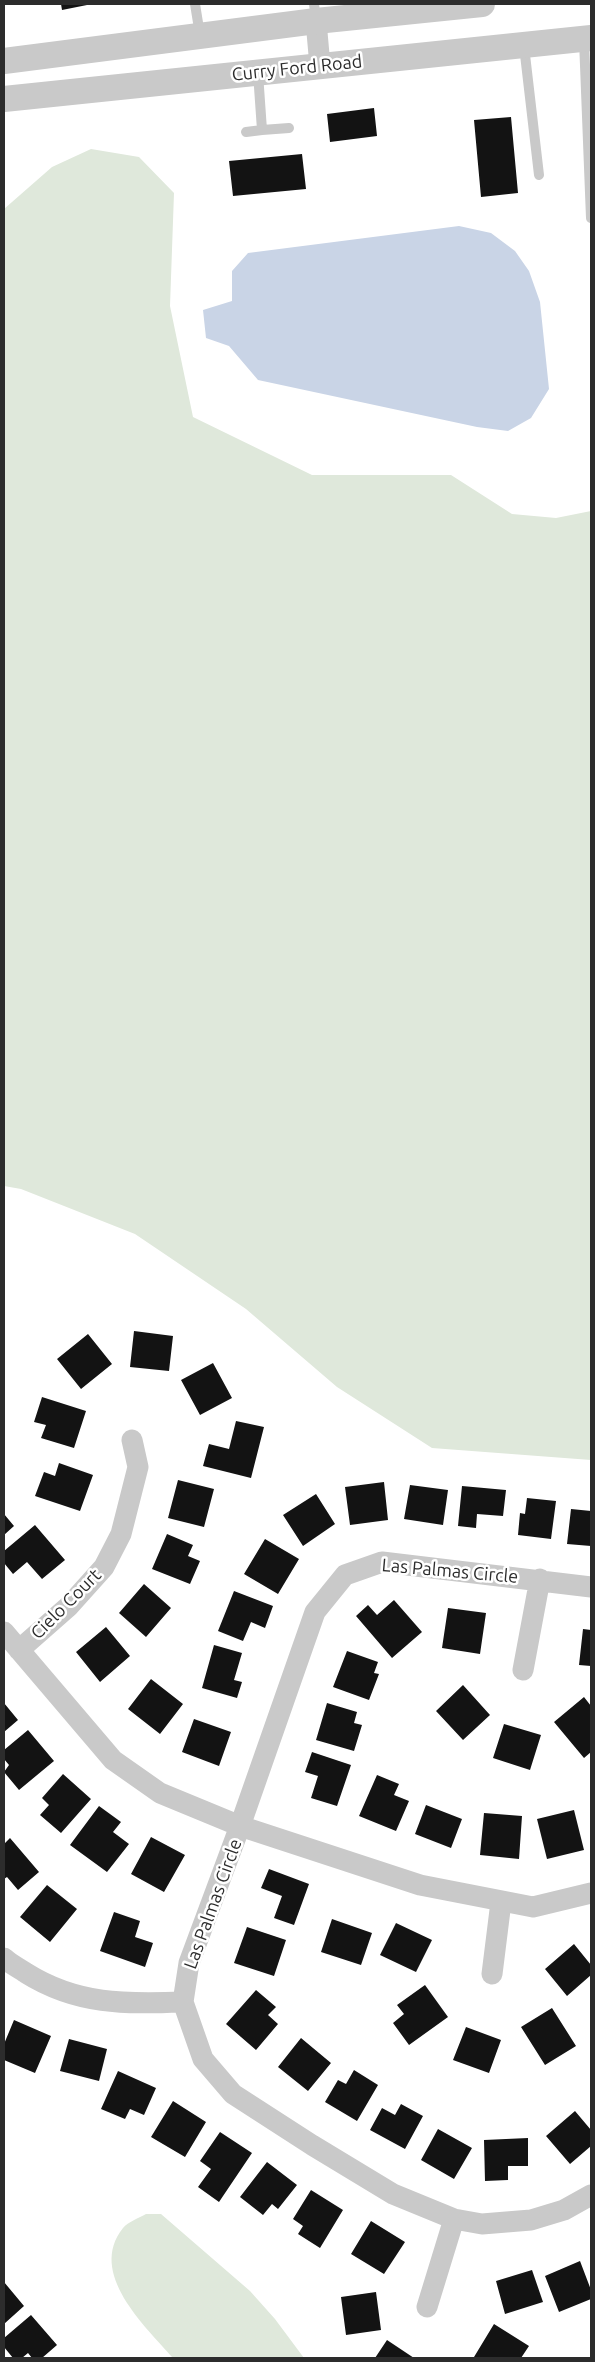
<!DOCTYPE html>
<html>
<head>
<meta charset="utf-8">
<style>
  body { margin:0 }
  #map { position:relative; width:595px; height:2362px; overflow:hidden; background:#fff; font-family:Ubuntu,sans-serif }
  canvas { display:block }
  .frame { position:absolute; inset:0; border:5px solid #2c2c2c; pointer-events:none }
</style>
</head>
<body>
<div id="map">
<canvas width="595" height="2362"></canvas>
<div class="frame"></div>
</div>
<script>
const ctx = document.querySelector('canvas').getContext('2d');
ctx.lineJoin = 'round';
function paint(path, color) { ctx.fillStyle = color; ctx.fill(path, 'evenodd'); }
function strokePath(path, color, width, dash) { ctx.strokeStyle = color; ctx.lineWidth = width; ctx.lineCap = dash ? 'butt' : 'round'; ctx.setLineDash(dash || []); ctx.stroke(path); }
function write(font, color, halo, rows, align = 'center') {
  ctx.font = font + ' Ubuntu,sans-serif'; ctx.lineWidth = 5; ctx.setLineDash([]); ctx.textBaseline = 'middle'; ctx.strokeStyle = halo; ctx.fillStyle = color; for (const [text, x, y, turn = 0] of rows) {
    ctx.save(); ctx.translate(x, y); ctx.rotate((+turn || 0) * Math.PI / 180); ctx.textAlign = isNaN(turn) ? turn : align; if (halo) ctx.strokeText(text, 0, 0); ctx.fillText(text, 0, 0); ctx.restore();
  }
}
paint(new Path2D(`
  M91 149 139 157 174 193 170 306 193 417 312 475H451L512 514 556 518 591 511V1460L432 1448 337 1387 246 1309 135 1234 21 1189 4 1186V209L52 167Z
  M146 2214H161L250 2291 275 2319 304 2358H173C145 2326 87 2273 123 2228 128 2222 139 2218 146 2214Z`), '#dfe8db');
paint(new Path2D(`
  M459 226 491 233 515 251 529 271 540 302 549 389 531 418 508 431 477 427 258 380 229 346 206 338 203 310 232 301V271L248 253Z`), '#c9d4e6');
paint(new Path2D(`
  M61 4H87V5L62 10Z
  M374 108 377 136 330 142 327 114Z
  M511 117 518 193 481 197 474 120Z
  M302 154 306 189 233 196 229 161Z
  M134 1331 173 1336 169 1371 130 1367Z
  M88 1334 112 1364 81 1389 57 1359Z
  M213 1363 232 1398 200 1415 181 1380Z
  M42 1397 86 1411 74 1448 41 1438 46 1425 34 1422Z
  M236 1421 264 1427 251 1478 203 1466 209 1444 229 1449Z
  M59 1463 93 1475 80 1511 35 1496 44 1472 55 1476Z
  M178 1480 214 1489 204 1527 168 1518Z
  M384 1482 388 1520 350 1525 345 1487Z
  M410 1485 448 1490 443 1525 404 1519Z
  M462 1486 506 1490 503 1516 477 1514 476 1528 458 1526Z
  M316 1494 335 1524 303 1546 283 1515Z
  M527 1498 556 1501 551 1539 518 1535 520 1513 525 1514Z
  M571 1509 591 1511V1546L567 1544Z
  M4 1514 14 1526 4 1535Z
  M35 1525 65 1560 42 1579 27 1562 13 1574 4 1563V1551Z
  M167 1534 193 1545 188 1556 200 1561 190 1584 152 1569Z
  M265 1539 299 1559 278 1594 244 1574Z
  M144 1584 171 1608 146 1637 119 1613Z
  M234 1591 273 1606 265 1628 251 1622 243 1641 218 1631Z
  M394 1600 422 1632 392 1658 356 1616 368 1605 377 1615Z
  M448 1608 486 1613 480 1654 442 1648Z
  M106 1627 130 1656 100 1682 76 1652Z
  M583 1629 591 1630V1666L579 1665Z
  M214 1645 242 1653 234 1680 242 1682 237 1698 202 1688Z
  M347 1651 378 1662 374 1673 379 1674 369 1700 333 1687Z
  M151 1679 183 1704 160 1734 128 1709Z
  M463 1685 490 1715 463 1740 436 1711Z
  M584 1697 591 1706V1752L584 1758 554 1722Z
  M4 1703 18 1720 4 1732Z
  M327 1703 357 1712 354 1723 362 1725 354 1751 316 1740Z
  M194 1719 231 1732 219 1766 182 1752Z
  M504 1724 541 1735 530 1770 493 1758Z
  M28 1730 54 1761 19 1790 4 1772 9 1765 4 1759V1750Z
  M312 1752 351 1765 337 1806 311 1798 318 1776 305 1772Z
  M63 1774 91 1799 61 1833 40 1815 49 1805 42 1798Z
  M377 1775 399 1784 394 1795 409 1801 396 1831 359 1816Z
  M426 1805 462 1819 451 1848 415 1834Z
  M99 1806 121 1822 113 1832 129 1844 107 1872 70 1845Z
  M574 1810 584 1850 547 1859 537 1819Z
  M484 1813 522 1816 519 1859 480 1855Z
  M151 1837 185 1855 164 1892 131 1874Z
  M10 1838 39 1872 18 1890 7 1877 4 1879V1844Z
  M269 1869 309 1884 294 1925 274 1918 282 1896 261 1888Z
  M47 1885 77 1909 50 1942 20 1917Z
  M114 1912 140 1921 135 1937 153 1943 145 1967 100 1951Z
  M332 1919 372 1933 361 1965 321 1952Z
  M396 1923 432 1940 416 1972 380 1955Z
  M247 1927 286 1940 274 1976 234 1963Z
  M574 1944 591 1965V1975L567 1996 545 1969Z
  M425 1985 448 2017 409 2045 393 2023 404 2014 397 2005Z
  M256 1990 276 2007 268 2015 278 2024 256 2050 226 2024Z
  M552 2008 576 2046 545 2065 521 2027Z
  M14 2020 51 2036 35 2073 4 2060V2044Z
  M466 2027 501 2040 489 2073 453 2060Z
  M301 2038 331 2063 308 2091 278 2067Z
  M69 2039 107 2049 99 2081 60 2071Z
  M354 2070 378 2085 357 2121 325 2102 338 2080 346 2084Z
  M118 2071 156 2088 144 2115 130 2109 125 2119 101 2109Z
  M173 2101 206 2122 185 2157 151 2137Z
  M401 2104 423 2116 405 2149 370 2130 382 2108 395 2115Z
  M575 2111 591 2130V2146L570 2164 546 2136Z
  M438 2129 472 2148 454 2179 421 2160Z
  M220 2132 252 2153 219 2202 198 2187 211 2169 200 2161Z
  M528 2138V2166H508V2180L485 2181 484 2140Z
  M267 2162 297 2185 278 2209 272 2204 263 2215 240 2197Z
  M311 2190 343 2210 320 2248 298 2234 303 2226 293 2219Z
  M371 2221 405 2242 384 2274 351 2254Z
  M580 2261 591 2290V2299L559 2312 545 2276Z
  M532 2270 543 2302 505 2314 496 2281Z
  M4 2282 24 2306 4 2324Z
  M376 2292 381 2330 346 2335 341 2297Z
  M31 2315 57 2345 42 2358H32L28 2353 22 2358H13L4 2347V2338Z
  M494 2324 529 2346 521 2358 474 2357Z
  M387 2340 414 2358H375Z`), '#131313');
strokePath(new Path2D(`
  M195 4 200 35
  M314 4 316 20
  M584 40 591 218
  M524 46 539 175
  M258 73 262 130 289 128
  M246 132 262 130`), '#c9c9c9', 10);
strokePath(new Path2D(`
  M316 21 320 66
  M591 1587 382 1562 345 1575 315 1612 240 1826 189 1963 183 2002 203 2059 233 2094 312 2145 393 2194 454 2219 482 2224 531 2220 564 2210 591 2195
  M4 1632 113 1760 160 1793 240 1826 420 1885 533 1907 591 1893
  M19 1650 69 1606 104 1567 121 1534 138 1467 132 1440
  M523 1670 540 1579
  M4 1958C10 1964 19 1968 26 1973 77 2005 125 2004 183 2002
  M492 1974 501 1902
  M427 2307 454 2219`), '#c9c9c9', 21);
strokePath(new Path2D(`
  M4 61 316 21 482 4
  M4 99 591 38`), '#c9c9c9', 26);
write('18px', '#2c2c2c', '#fff', [
  ["Curry Ford Road",297,68,-6],
  ["Las Palmas Circle",450,1571,5],
  ["Cielo Court",66,1604,-45],
  ["Las Palmas Circle",213,1904,-70]
]);
</script>
</body>
</html>
